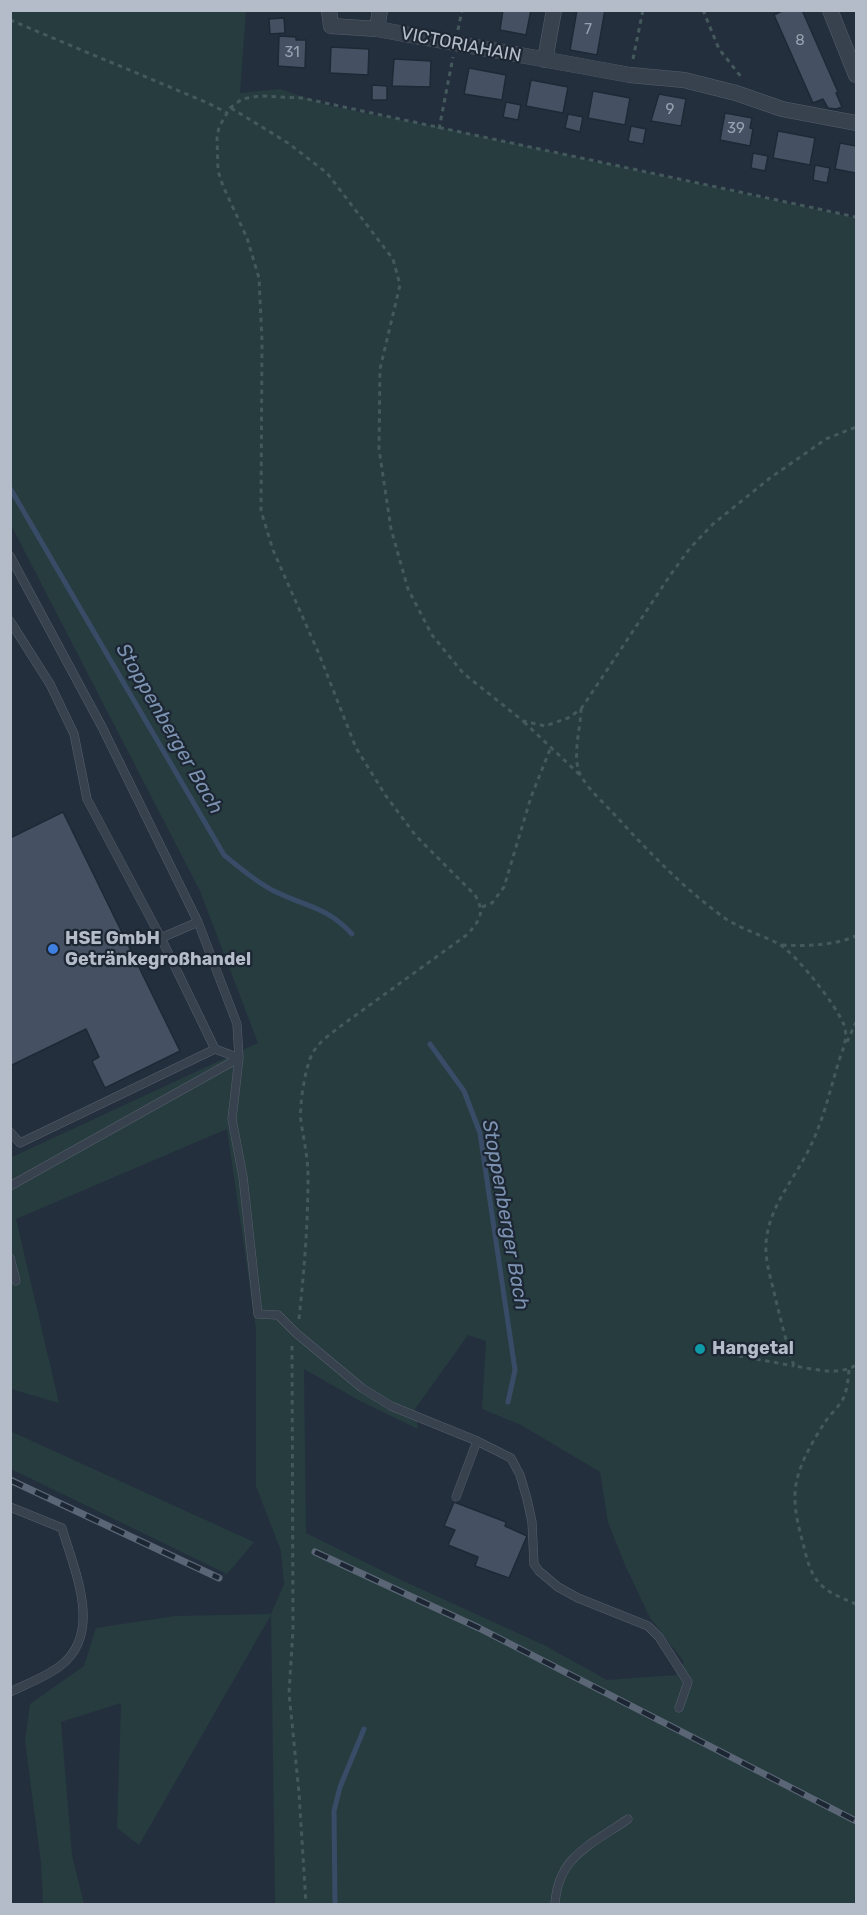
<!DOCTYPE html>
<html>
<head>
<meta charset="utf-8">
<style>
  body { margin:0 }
  #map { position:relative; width:867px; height:1915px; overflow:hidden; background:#242f3e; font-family:Rubik,sans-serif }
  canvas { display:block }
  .frame { position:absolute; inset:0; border:12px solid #b4bcc9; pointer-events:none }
</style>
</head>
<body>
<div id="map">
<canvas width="867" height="1915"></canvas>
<div class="frame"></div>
</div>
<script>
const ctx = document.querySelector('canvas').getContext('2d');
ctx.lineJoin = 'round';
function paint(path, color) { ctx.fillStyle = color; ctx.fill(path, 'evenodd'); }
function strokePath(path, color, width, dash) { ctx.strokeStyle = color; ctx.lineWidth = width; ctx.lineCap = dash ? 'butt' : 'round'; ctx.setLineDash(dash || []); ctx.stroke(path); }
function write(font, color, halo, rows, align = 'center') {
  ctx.font = font + ' Rubik,sans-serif'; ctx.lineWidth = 4.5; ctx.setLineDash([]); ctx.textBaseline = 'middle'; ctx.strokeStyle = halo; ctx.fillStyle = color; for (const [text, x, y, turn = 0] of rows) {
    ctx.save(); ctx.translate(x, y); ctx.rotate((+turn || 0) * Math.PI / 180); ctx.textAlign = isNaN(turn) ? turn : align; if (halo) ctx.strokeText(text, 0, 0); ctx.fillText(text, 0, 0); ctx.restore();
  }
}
paint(new Path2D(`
  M11 11H246L240 93 280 89 330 106 442 128 856 218V1904H275L271 1615 139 1845 117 1828 121 1703 61 1722 72 1855 84 1904H43L41 1863 25 1741 30 1704 84 1666 96 1628 175 1616 271 1614 284 1584 281 1551 256 1486V1329L227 1129 16 1219 59 1403 11 1389 10 1158 258 1043 200 891 11 525ZM468 1335 486 1341 482 1409 521 1425 600 1472 608 1522 625 1565 650 1618 684 1662 676 1675 607 1680 546 1646 397 1578 306 1533 304 1369 358 1400 418 1429 415 1409Z
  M10 1431 254 1542 227 1574 11 1469Z`), '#263c3f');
strokePath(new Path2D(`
  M10 488 224 855C240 868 256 882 274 891 306 907 326 906 352 934
  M430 1044 464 1091 480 1133 515 1370 508 1402
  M335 1904 334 1811 340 1787 364 1729`), '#394c67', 5);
const building = new Path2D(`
  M503 10H531L526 35 500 30Z
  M577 10H605L597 55 570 50Z
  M784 10H802L838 92 836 93 842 107 836 109 828 108 823 99 813 103 774 15Z
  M284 18 285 33 270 34 269 19Z
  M279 36 296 37V40H306L305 68 278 66Z
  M331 47 369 49 368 75 330 73Z
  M394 59 431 61 430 87 392 86Z
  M469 68 506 75 502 100 464 94Z
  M531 80 568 87 563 113 526 106Z
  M372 85 387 86V100H372Z
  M593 91 630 98 625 125 588 118Z
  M659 94 686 99 681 126 651 121Z
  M506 102 521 105 518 120 503 117Z
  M725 113 752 118 750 128 753 129 750 146 720 140Z
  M568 114 583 117 580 132 565 128Z
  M631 126 646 129 643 144 628 141Z
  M778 131 815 138 810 165 773 158Z
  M840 143 856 146V173L835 169Z
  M753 153 768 156 765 171 751 168Z
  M815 165 830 168 827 183 813 180Z
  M63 812 180 1051 105 1088 92 1061 99 1057 86 1029 10 1066V838Z
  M454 1502 506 1522 505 1526 527 1536 509 1578 475 1566 478 1557 448 1545 455 1530 444 1526Z`);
paint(building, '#455162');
strokePath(building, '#1f2835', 1.5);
const service = new Path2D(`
  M10 556 102 727 198 922 237 1024 239 1058 232 1119 243 1177 258 1314 278 1315 296 1333 362 1388 391 1406 477 1441 511 1458 520 1475 527 1499 532 1522 534 1564 539 1571 558 1587 578 1598 648 1626 659 1637 688 1682 679 1708
  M10 621 50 684 74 734 87 799 161 938 215 1049 239 1058
  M161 938 198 922
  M10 1132 20 1143 215 1049
  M10 1186 239 1058
  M10 1258 16 1281
  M456 1497 477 1441
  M10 1507 62 1528C74 1570 104 1633 60 1666 46 1677 26 1684 10 1692
  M555 1904C558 1855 593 1844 628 1819`);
const minor = new Path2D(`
  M329 10 331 26 377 29 630 75 684 80 736 93 782 109 856 123
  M830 10 856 75
  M377 29 380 10
  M545 60 554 10`);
strokePath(service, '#565f6c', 9);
strokePath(minor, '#565f6c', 16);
strokePath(new Path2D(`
  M703 10 719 49 742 78
  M10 20 208 103 227 113
  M458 30 462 10
  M633 59 643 10
  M231 108 288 143 327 173 393 259 400 285 380 369 379 449 391 529 408 589 432 635 463 673 523 721 545 726 568 718 581 709C581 728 571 758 581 776 589 790 603 802 614 814 649 852 684 889 726 919 743 930 762 935 779 944 796 954 837 1006 844 1025 849 1039 842 1050 838 1064 829 1094 822 1125 807 1153 791 1184 769 1207 766 1243 765 1260 770 1276 774 1292 780 1317 786 1342 794 1366 814 1369 839 1376 856 1365
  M439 129 453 57
  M581 709 671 574 690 548 713 524 770 478 826 439 856 427
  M524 722 580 775
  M482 907 492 903 504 887 531 797 551 747
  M782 945C808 946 832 946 856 936
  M847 1042 856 1022
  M299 1319C304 1272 308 1225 308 1177 308 1158 304 1141 301 1122 299 1105 305 1069 312 1054 318 1043 329 1035 338 1028L468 934C481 918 485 913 475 895L416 836 386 796 356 748 319 654 273 550 261 511 262 341 259 278 247 238 223 186 218 171 217 138 219 127 230 108 242 99 260 96 302 98 856 217
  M292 1346 293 1630 289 1693 299 1793 306 1904
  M712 1351 794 1366
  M849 1370C848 1380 847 1392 842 1401 837 1408 830 1415 825 1422 811 1444 794 1472 795 1498 795 1513 799 1529 803 1543 812 1583 819 1589 856 1604`), '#44595c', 3, [4.5, 4.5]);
strokePath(service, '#38414e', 8);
strokePath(minor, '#38414e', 15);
const rail = new Path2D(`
  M10 1480 219 1578
  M315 1552 479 1628 856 1821`);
strokePath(rail, '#5a6575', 7);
strokePath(rail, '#1d2633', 4.5, [14]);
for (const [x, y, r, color] of [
  [53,949,6,"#3f7fe0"],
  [700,1349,6,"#0f9aa8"]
]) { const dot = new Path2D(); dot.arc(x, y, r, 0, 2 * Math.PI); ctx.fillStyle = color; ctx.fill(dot); strokePath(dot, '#1d2633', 2); }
write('15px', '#98a1af', null, [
  ["7",588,30],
  ["8",800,41],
  ["31",292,53],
  ["9",670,110],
  ["39",736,129]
]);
write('18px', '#b4bcc9', '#1d2633', [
  ["VICTORIAHAIN",461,45,11]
]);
write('bold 18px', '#b4bcc9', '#1d2633', [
  ["HSE GmbH",65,939],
  ["Getränkegroßhandel",65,960],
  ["Hangetal",712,1349]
], 'left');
write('italic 20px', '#7c92b1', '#1d2633', [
  ["Stoppenberger Bach",169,729,60],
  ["Stoppenberger Bach",505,1215,80]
]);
</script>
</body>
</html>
